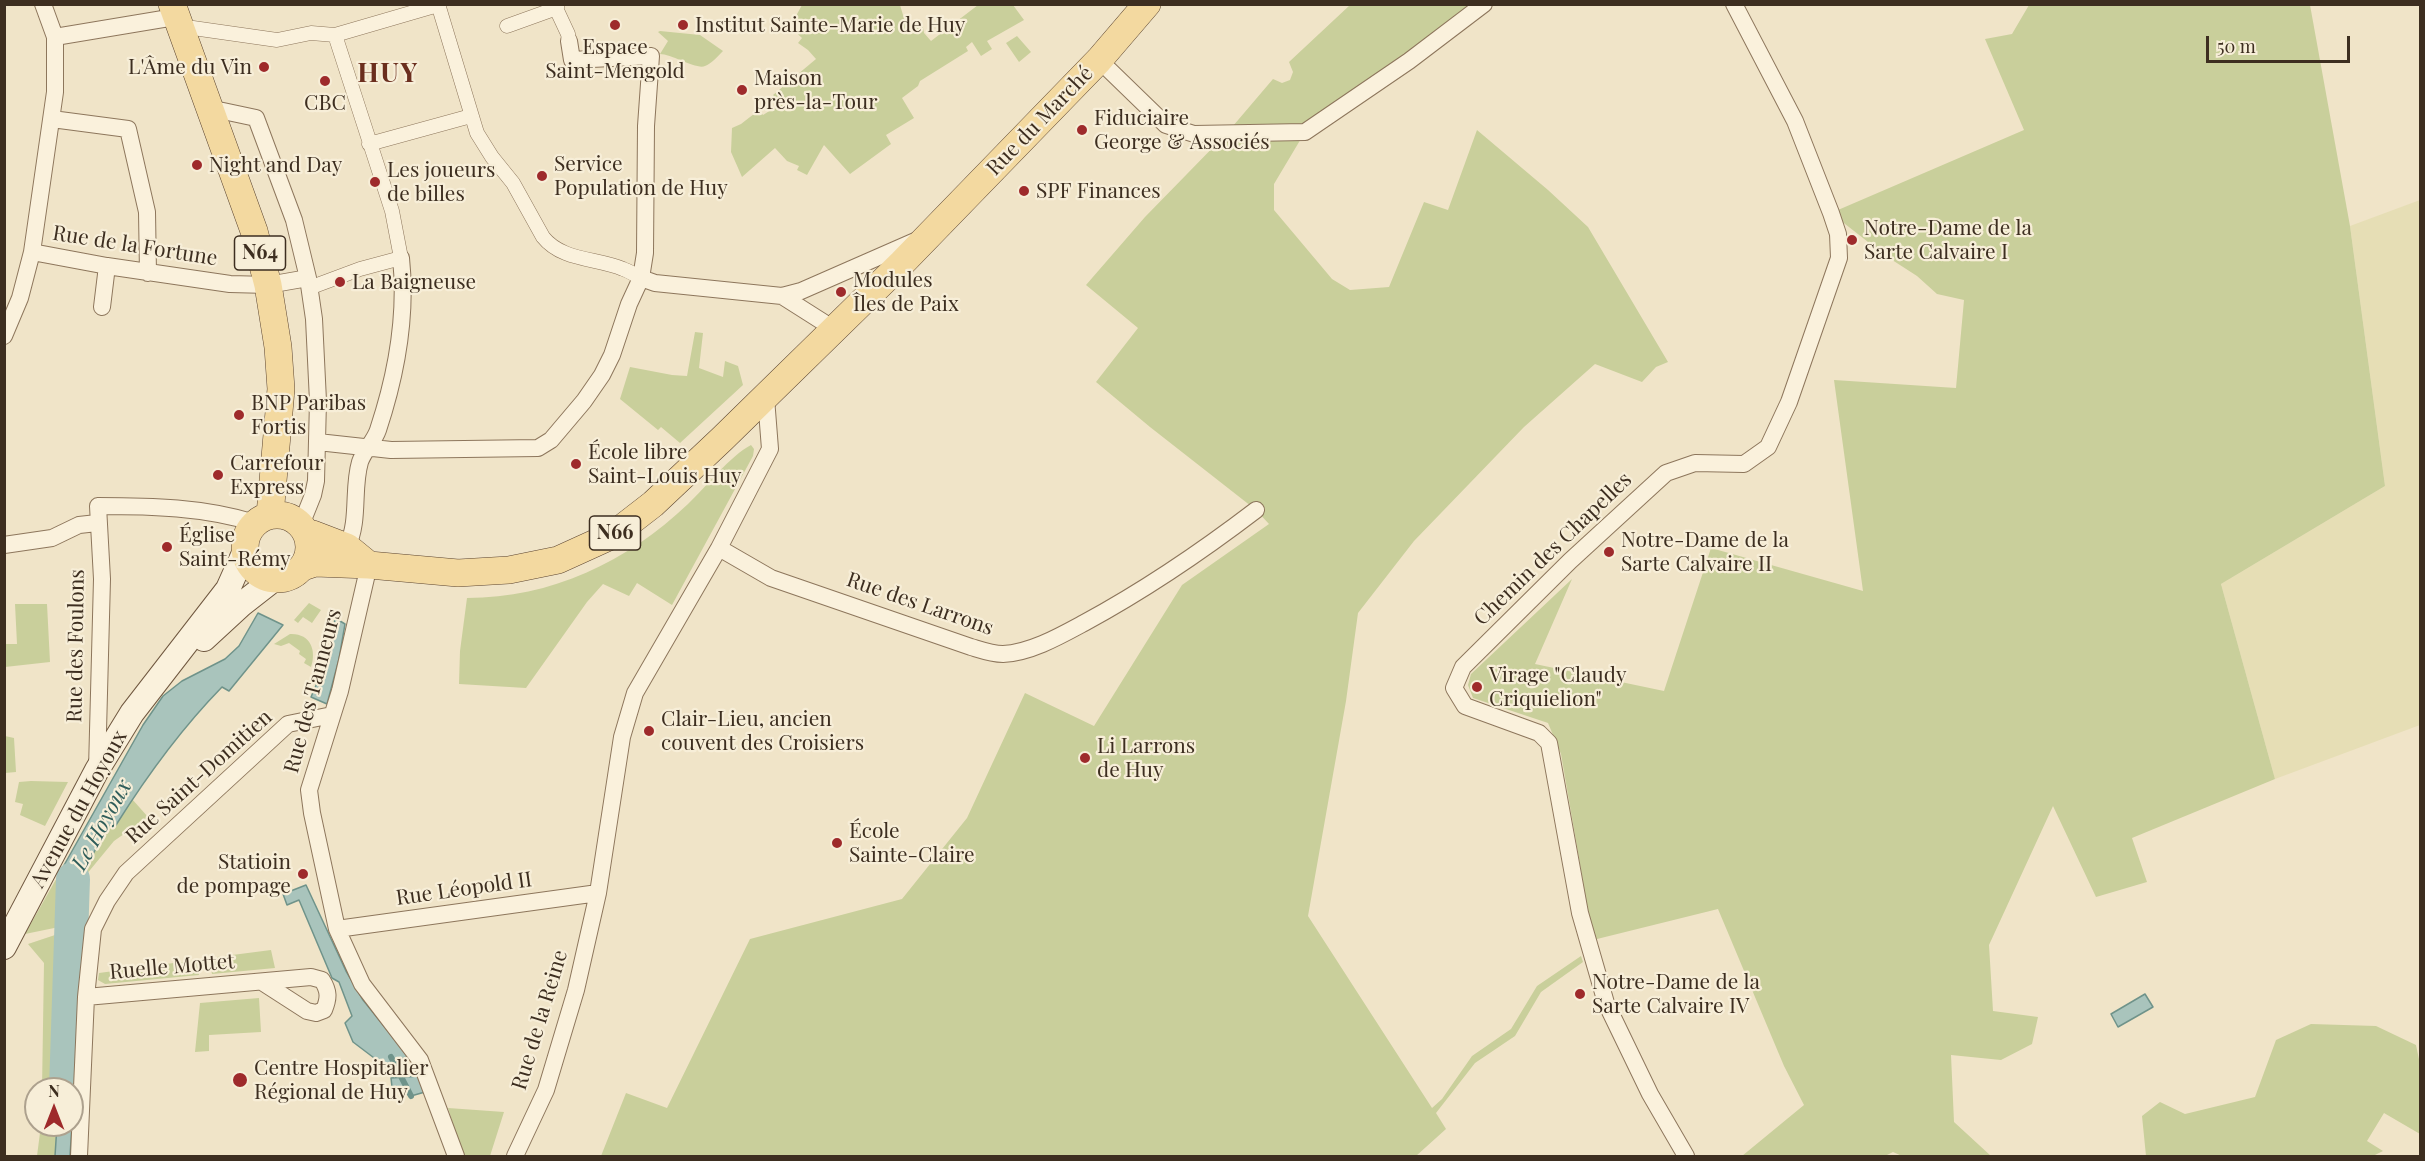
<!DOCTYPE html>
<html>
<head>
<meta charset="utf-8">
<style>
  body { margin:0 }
  #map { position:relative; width:2425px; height:1161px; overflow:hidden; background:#f0e4c8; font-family:"Playfair Display",serif }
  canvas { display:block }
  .frame { position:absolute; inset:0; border:6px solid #3d2e20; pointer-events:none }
  .north { position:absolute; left:24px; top:1077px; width:60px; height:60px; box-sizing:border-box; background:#f7eed8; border:2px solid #ada18e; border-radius:50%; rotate:0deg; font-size:16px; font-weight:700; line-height:24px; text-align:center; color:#3d2e20 }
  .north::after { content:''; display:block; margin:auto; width:21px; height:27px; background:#9e2a2b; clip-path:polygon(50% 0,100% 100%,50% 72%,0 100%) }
  .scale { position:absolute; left:2206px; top:36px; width:144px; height:27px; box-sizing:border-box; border:3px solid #3d2e20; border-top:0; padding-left:8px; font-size:18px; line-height:21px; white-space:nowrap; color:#3d2e20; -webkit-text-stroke:4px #f7eed8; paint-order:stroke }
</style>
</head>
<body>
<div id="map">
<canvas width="2425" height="1161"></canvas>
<div class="frame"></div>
<div class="north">N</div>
<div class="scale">50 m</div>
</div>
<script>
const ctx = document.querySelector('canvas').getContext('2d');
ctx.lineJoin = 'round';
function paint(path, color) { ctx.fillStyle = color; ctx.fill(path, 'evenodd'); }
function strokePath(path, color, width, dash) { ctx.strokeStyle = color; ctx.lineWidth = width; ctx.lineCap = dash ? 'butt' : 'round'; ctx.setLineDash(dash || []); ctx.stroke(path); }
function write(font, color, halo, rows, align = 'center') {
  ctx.font = font + ' "Playfair Display",serif'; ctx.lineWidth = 4.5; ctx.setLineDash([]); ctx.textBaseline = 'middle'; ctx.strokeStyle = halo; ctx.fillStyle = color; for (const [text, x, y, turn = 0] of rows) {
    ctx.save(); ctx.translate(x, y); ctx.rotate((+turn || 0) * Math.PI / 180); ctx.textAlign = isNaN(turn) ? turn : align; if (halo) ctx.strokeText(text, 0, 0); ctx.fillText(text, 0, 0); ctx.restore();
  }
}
paint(new Path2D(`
  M2420 200V725L2275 779 2221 584 2385 486 2350 226Z`), '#e6deb5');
paint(new Path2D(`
  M2141 4 2143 6 2310 5 2350 226 2385 486 2221 584 2275 779 2132 838 2147 882 2096 897 2053 806 1989 945 1993 1011 2038 1017 2032 1044 2001 1060 1951 1055 1954 1122 1991 1156H1902L1893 1152 1885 1156H1742L1804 1105 1784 1066 1718 909 1593 940 1561 754 1548 723 1473 698 1468 685 1471 674 1572 579 1535 664 1664 691 1711 548 1863 591 1834 380 1956 388 1964 300 1937 294 1917 276 1886 256 1831 213 2024 130 1985 39 2012 34 2029 5Z
  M802 5H900L906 25 922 22 924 33 931 41 978 5H1013L1024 20 987 41 992 49 981 56 972 42 966 47 968 51 920 81 918 86 902 98 914 118 886 135 891 144 850 174 824 145 807 175 797 170 799 166 787 161 775 148 742 177 731 152 732 128 741 124 759 110 763 115 779 105 773 95 816 59 808 50 798 43 802 38 790 27Z
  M1350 5H1484L1305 132 1274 184V210L1332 279 1350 290 1389 287 1424 202 1448 210 1477 130 1548 190 1588 227 1668 362 1656 367 1642 382 1595 364 1524 427 1414 541 1358 613 1346 701 1308 916 1432 1108 1442 1099 1472 1056 1511 1029 1537 986 1581 956 1583 962 1541 992 1515 1036 1475 1063 1436 1113 1446 1129 1416 1156H601L626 1093 667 1108 750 939 902 899 967 818 1025 693 1094 726 1182 585 1269 524 1256 510 1150 427 1096 382 1138 328 1086 285 1145 217 1227 133 1273 79 1282 83 1290 80 1293 72 1289 62Z
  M660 31 700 35 723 51C718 56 711 64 705 66 697 70 672 54 660 54L668 41 658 32Z
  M1017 36 1031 52 1019 62 1006 43Z
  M695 332 703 333 699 368 723 377 725 361 738 366 743 385 680 443 661 427 658 430 620 399 630 367 672 375 687 376Z
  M751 445 754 449 753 456 672 605 637 583 629 596 603 584 587 602 526 688 459 684 460 651 467 598C551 598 627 562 688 504 705 488 731 455 751 445Z
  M309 603 321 610 312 623 303 617 298 623 294 620Z
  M15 604H47L50 662 5 667V644H17Z
  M290 634C310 633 317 650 311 667L304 663 306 659 299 654 300 651 289 643 281 646 274 644Z
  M5 736 14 738 16 772 5 773Z
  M31 781 68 782 45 826 20 815 23 804 15 802 19 782Z
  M132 799 148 817 114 841 81 881 84 871 108 825H116Z
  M63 867 64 926 25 934Z
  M64 932V956L70 958 78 954 75 1010 62 1015 60 1089H42L44 963 28 944Z
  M271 950 275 968 212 974 209 958Z
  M196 960 199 975 105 984 98 980 99 973Z
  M259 998 261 1032 209 1035V1051L195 1052 200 1003Z
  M2311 1024 2376 1026 2416 1045 2420 1064V1134L2384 1113 2367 1141 2383 1151 2373 1156H2146L2142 1116 2160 1102 2185 1114 2255 1097 2276 1040Z
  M448 1108 504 1112 490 1156H463Z
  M41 1125H57L55 1156H37Z`), '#c9cf9b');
const water = new Path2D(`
  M258 613 283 625 229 691 222 687C180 730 148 774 116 825L108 826 84 871 81 882 79 922 64 926 63 867 143 725 163 696 182 681 225 659 239 646Z
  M335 618 345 624 339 659 327 704 311 697 330 653Z
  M306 885 346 971 363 1000 408 1056 386 1067 353 1042 345 1023 352 1016 339 982 332 978 299 900 287 905 283 894Z
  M79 928 78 954 67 958 64 956V932Z
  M2145 994 2153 1007 2118 1027 2111 1014Z
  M75 1010 76 1044 72 1120V1089H60L62 1015Z
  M420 1076 425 1092 411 1096 392 1087 391 1078Z
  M57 1125H72L70 1156H55Z`);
paint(water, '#a9c4bc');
strokePath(water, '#6f938a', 1.5);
strokePath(new Path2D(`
  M391 1057 411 1096`), '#6f938a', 6);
strokePath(new Path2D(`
  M66 1089 73 879`), '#a9c4bc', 34);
const pedestrian = new Path2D(`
  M438 4 477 133 492 157 513 183 543 237C562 261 597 258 623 269 629 271 635 275 641 278
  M554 4 568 34 569 41
  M179 26 277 40 311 33 335 35 438 5
  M507 26 557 8V4
  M369 144 471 116
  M309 288 360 269 401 258 392 211 335 35`);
const minor = new Path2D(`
  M55 37 175 17
  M1099 60 1166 125 1194 134 1305 132 1409 61 1484 4
  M209 108 256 118 294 220 308 278 314 319 318 401 316 481 313 495 301 525
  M52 119 128 129 147 212 148 273
  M32 252 107 266 230 284 268 285 308 278
  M641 278 655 283 782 296 834 329
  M782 296 801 291 915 241
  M102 307 107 266
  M4 336 20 298 32 252 55 92V37L43 4
  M318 442 391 450 538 448 551 440 584 401 602 375 612 355 629 304 641 278 645 253 646 126 651 56 572 60 569 41
  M4 545 52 538 79 525 97 523
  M347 547C360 520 352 489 360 462 364 450 374 442 378 430 396 376 407 315 401 258
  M719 548 771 578 971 647C981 650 992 654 1003 654 1030 653 1060 636 1084 623 1145 590 1201 552 1256 510
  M369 565 340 691 309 790 312 813 337 929 362 984 420 1060 456 1156
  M97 769 102 579 98 506C151 506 204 507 255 523
  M337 929 598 893
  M86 997 311 977 322 980C329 991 329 998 324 1010L316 1013 307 1011 262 982
  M79 1156 86 997 93 929 107 901 126 873 288 724 332 715
  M515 1156 546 1090 576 990 598 893 622 737 635 693 719 548 770 449 766 398
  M1686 1156 1650 1094 1606 1003 1580 913 1549 743 1539 733 1465 706 1454 688 1463 667 1570 561 1666 473 1695 463 1744 464 1768 447 1789 402 1839 258 1838 234 1831 213 1795 121 1734 4`);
const secondary = new Path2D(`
  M204 639 242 604 274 579
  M4 947 97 770 132 713 228 589 245 551`);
const primary = new Path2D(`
  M172 4 254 231 268 285 278 347 281 389 270 515
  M245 547a32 32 0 1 1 64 0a32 32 0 1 1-64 0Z
  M308 535 313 534 347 547 369 565
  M303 567 315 563 369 565 458 573 509 570 558 560 613 535 653 504 722 439 902 263 1099 60 1147 4`);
strokePath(pedestrian, '#8d765c', 15);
strokePath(minor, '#8d765c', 18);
strokePath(secondary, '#6f573f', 26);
strokePath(primary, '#5b4430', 28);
strokePath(pedestrian, '#faf1dc', 14);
strokePath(minor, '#faf1dc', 16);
strokePath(secondary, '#faf1dc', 24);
strokePath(primary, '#f3d9a0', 27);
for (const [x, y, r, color] of [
  [615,25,6,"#9e2a2b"],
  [683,25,6,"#9e2a2b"],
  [264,67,6,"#9e2a2b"],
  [325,81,6,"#9e2a2b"],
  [742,90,6,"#9e2a2b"],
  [1082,130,6,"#9e2a2b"],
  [197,165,6,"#9e2a2b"],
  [542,176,6,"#9e2a2b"],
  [375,182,6,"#9e2a2b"],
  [1024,191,6,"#9e2a2b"],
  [1852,240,6,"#9e2a2b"],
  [340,282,6,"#9e2a2b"],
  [841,292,6,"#9e2a2b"],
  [239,415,6,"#9e2a2b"],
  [576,464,6,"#9e2a2b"],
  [218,475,6,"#9e2a2b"],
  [167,547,6,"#9e2a2b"],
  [1609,552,6,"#9e2a2b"],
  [1477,687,6,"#9e2a2b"],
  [649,731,6,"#9e2a2b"],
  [1085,758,6,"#9e2a2b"],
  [837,843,6,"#9e2a2b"],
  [303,874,6,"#9e2a2b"],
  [1580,994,6,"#9e2a2b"],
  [240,1080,8,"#9e2a2b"]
]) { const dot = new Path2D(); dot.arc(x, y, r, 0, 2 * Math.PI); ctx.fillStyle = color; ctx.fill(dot); strokePath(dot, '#f7eed8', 2); }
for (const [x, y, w] of [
  [260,253,51],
  [615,533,51]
]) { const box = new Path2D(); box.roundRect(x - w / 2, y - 17, w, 34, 4.5); ctx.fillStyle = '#f7eed8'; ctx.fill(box); strokePath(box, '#3d2e20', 1.5); }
write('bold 20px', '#3d2e20', null, [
  ["N64",260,253],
  ["N66",615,533]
]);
write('21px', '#3d2e20', '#f7eed8', [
  ["Institut Sainte-Marie de Huy",695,25],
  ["Espace",615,47,"center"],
  ["Saint-Mengold",615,71,"center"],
  ["L'Âme du Vin",252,67,"right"],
  ["Maison",754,78],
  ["près-la-Tour",754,102],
  ["CBC",325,103,"center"],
  ["Fiduciaire",1094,118],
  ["George & Associés",1094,142],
  ["Service",554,164],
  ["Population de Huy",554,188],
  ["Night and Day",209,165],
  ["Les joueurs",387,170],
  ["de billes",387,194],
  ["SPF Finances",1036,191],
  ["Notre-Dame de la",1864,228],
  ["Sarte Calvaire I",1864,252],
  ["Modules",853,280],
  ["Îles de Paix",853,304],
  ["La Baigneuse",352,282],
  ["BNP Paribas",251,403],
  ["Fortis",251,427],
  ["École libre",588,452],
  ["Saint-Louis Huy",588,476],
  ["Carrefour",230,463],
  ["Express",230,487],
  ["Église",179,535],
  ["Saint-Rémy",179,559],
  ["Notre-Dame de la",1621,540],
  ["Sarte Calvaire II",1621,564],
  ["Virage \"Claudy",1489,675],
  ["Criquielion\"",1489,699],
  ["Clair-Lieu, ancien",661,719],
  ["couvent des Croisiers",661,743],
  ["Li Larrons",1097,746],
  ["de Huy",1097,770],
  ["École",849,831],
  ["Sainte-Claire",849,855],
  ["Statioin",291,862,"right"],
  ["de pompage",291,886,"right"],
  ["Notre-Dame de la",1592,982],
  ["Sarte Calvaire IV",1592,1006],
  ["Centre Hospitalier",254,1068],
  ["Régional de Huy",254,1092]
], 'left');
write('21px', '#3d2e20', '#f7eed8', [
  ["Rue du Marché",1040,121,-46],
  ["Rue de la Fortune",135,246,9],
  ["Chemin des Chapelles",1553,549,-44],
  ["Rue des Larrons",920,604,19],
  ["Rue des Foulons",76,646,-89],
  ["Rue des Tanneurs",313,691,-75],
  ["Rue Saint-Domitien",199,777,-42],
  ["Avenue du Hoyoux",79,809,-61],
  ["Rue Léopold II",464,889,-8],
  ["Ruelle Mottet",172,967,-5],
  ["Rue de la Reine",540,1020,-73]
]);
write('italic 22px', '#2f5d5a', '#f7eed8', [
  ["Le Hoyoux",102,825,-61]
]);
ctx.letterSpacing = '1.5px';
write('bold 27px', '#6b2e1e', '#f7eed8', [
  ["HUY",388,74]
]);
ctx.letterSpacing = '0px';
</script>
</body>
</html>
